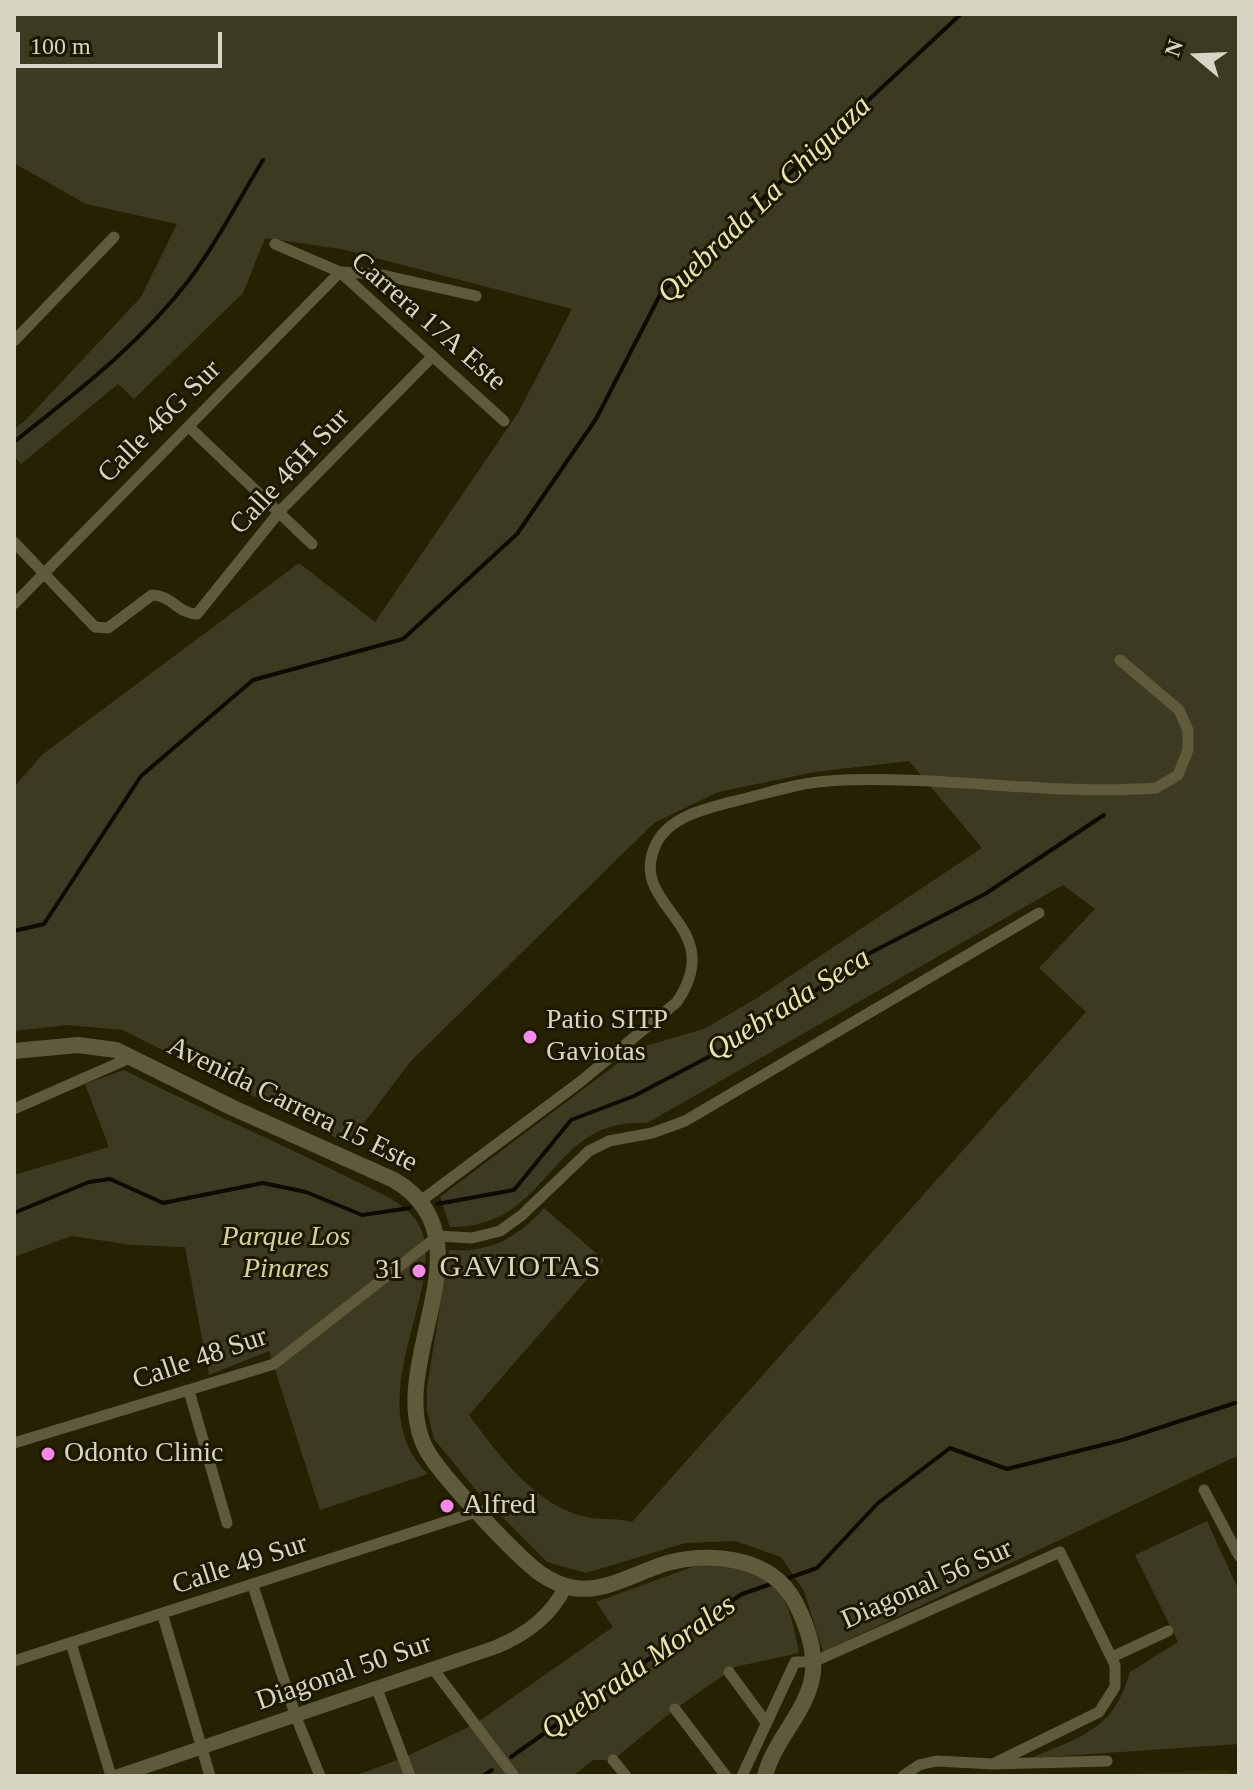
<!DOCTYPE html>
<html>
<head>
<meta charset="utf-8">
<style>
  body { margin:0 }
  #map { position:relative; width:1253px; height:1790px; overflow:hidden; background:#252204; font-family:Georgia,serif }
  canvas { display:block }
  .frame { position:absolute; inset:0; border:16px solid #d7d5c4; pointer-events:none }
  .north { position:absolute; left:1157px; top:16px; width:80px; height:80px; -webkit-text-stroke:6px #1c1800; paint-order:stroke; rotate:289deg; font-size:22px; font-weight:700; line-height:32px; text-align:center; color:#d7d5c4 }
  .north::after { content:''; display:block; margin:auto; width:28px; height:36px; background:#d7d5c4; clip-path:polygon(50% 0,100% 100%,50% 72%,0 100%) }
  .scale { position:absolute; left:16px; top:32px; width:206px; height:36px; box-sizing:border-box; border:4px solid #d7d5c4; border-top:0; padding-left:10px; font-size:24px; line-height:28px; white-space:nowrap; color:#d7d5c4; -webkit-text-stroke:6px #1c1800; paint-order:stroke }
</style>
</head>
<body>
<div id="map">
<canvas width="1253" height="1790"></canvas>
<div class="frame"></div>
<div class="north">N</div>
<div class="scale">100 m</div>
</div>
<script>
const ctx = document.querySelector('canvas').getContext('2d');
ctx.lineJoin = 'round';
function paint(path, color) { ctx.fillStyle = color; ctx.fill(path, 'evenodd'); }
function strokePath(path, color, width, dash) { ctx.strokeStyle = color; ctx.lineWidth = width; ctx.lineCap = dash ? 'butt' : 'round'; ctx.setLineDash(dash || []); ctx.stroke(path); }
function write(font, color, halo, rows, align = 'center') {
  ctx.font = font + ' Georgia,serif'; ctx.lineWidth = 6; ctx.setLineDash([]); ctx.textBaseline = 'middle'; ctx.strokeStyle = halo; ctx.fillStyle = color; for (const [text, x, y, turn = 0] of rows) {
    ctx.save(); ctx.translate(x, y); ctx.rotate((+turn || 0) * Math.PI / 180); ctx.textAlign = isNaN(turn) ? turn : align; if (halo) ctx.strokeText(text, 0, 0); ctx.fillText(text, 0, 0); ctx.restore();
  }
}
paint(new Path2D(`
  M1227 1770 1234 1776H1058Z`), '#302b03');
paint(new Path2D(`
  M14 14H1239V1455L823 1652 804 1591 781 1557 735 1541 685 1543 586 1573 547 1562 476 1490 434 1439 427 1410V1388L449 1250C491 1253 517 1238 544 1208L604 1260 469 1415C498 1454 533 1503 582 1516 598 1521 616 1517 632 1522L1086 1012 1039 968 1095 909 1063 885 647 1123C548 1117 552 1228 450 1227L440 1197 638 1048 704 1029 757 998 982 848 909 761 815 772 718 792 654 823 411 1061 348 1144 123 1030 68 1025 14 1031V787L43 754 299 563 375 622 518 413 572 309 341 249 265 238 243 293 134 399 118 384 21 464 14 456V429L27 419 141 297 177 224 86 204 14 163Z
  M124 1070C198 1108 274 1140 349 1178 369 1188 396 1198 412 1215 463 1271 350 1397 428 1474L320 1510 269 1351 209 1375 185 1247 132 1245 71 1236 14 1257V1175L109 1147 85 1084Z
  M1207 1521 1239 1591V1744L1031 1758C1082 1736 1114 1730 1130 1672L1178 1642 1135 1555Z
  M706 1562C775 1570 787 1585 799 1653L735 1667 675 1709 613 1760H593L573 1776H354L403 1758 475 1724 613 1627 596 1602Z`), '#3d3a22');
strokePath(new Path2D(`
  M14 442C78 391 138 346 189 280 217 243 239 199 263 160
  M14 931 44 924 141 776 253 680 403 639 517 534 596 419 661 293 961 14
  M437 1204 514 1190 571 1120 634 1096 760 1030 866 955 985 894 1104 815
  M14 1213 89 1182 110 1179 163 1203 263 1183 306 1192 362 1215 410 1208
  M783 1580 817 1568 878 1503 950 1448 1007 1469 1122 1440 1235 1403
  M511 1757 718 1610 742 1594 771 1584
  M483 1776 492 1770`), '#0e0a00', 4);
strokePath(new Path2D(`
  M275 244 340 272 504 421
  M14 341 114 237
  M189 427 312 544
  M14 542 95 627 108 628 152 595C171 595 179 614 197 614L280 511 431 358
  M14 604 340 272 378 274 476 296
  M14 1109 132 1057
  M422 1200 580 1082 677 1002C730 923 625 908 656 844 670 815 711 807 739 800 768 793 798 783 828 781 938 774 1047 796 1156 788L1178 775 1188 750V730L1179 710 1120 660
  M189 1391 227 1523
  M14 1443 274 1364 438 1236 472 1238 500 1231 522 1215 589 1151 609 1141 652 1133 685 1121 1039 913
  M1204 1490 1239 1556
  M253 1586 296 1717 320 1776
  M163 1616 210 1776
  M71 1643 111 1776
  M1112 1657 1168 1631
  M14 1661 479 1511
  M434 1670 514 1776
  M729 1672 765 1721
  M377 1689 410 1776
  M675 1709 726 1776
  M613 1760 626 1776
  M742 1776 795 1662H813L1060 1552 1115 1665V1687L1099 1712 993 1764
  M903 1776 919 1765 936 1761 993 1764 1107 1761`), '#5e5a3b', 11);
strokePath(new Path2D(`
  M118 1776 496 1647C527 1634 551 1616 566 1586`), '#5e5a3b', 14);
strokePath(new Path2D(`
  M14 1051 78 1045 116 1050 233 1108 394 1180C496 1240 382 1364 426 1449 439 1474 517 1557 541 1574 550 1580 562 1586 574 1588 603 1593 634 1574 661 1565 707 1550 771 1556 795 1602 806 1623 815 1649 813 1672 809 1710 774 1739 765 1776`), '#5e5a3b', 16);
for (const [x, y, r, color] of [
  [530,1037,8,"#f888eb"],
  [419,1271,8,"#f888eb"],
  [48,1454,8,"#f888eb"],
  [447,1506,8,"#f888eb"]
]) { const dot = new Path2D(); dot.arc(x, y, r, 0, 2 * Math.PI); ctx.fillStyle = color; ctx.fill(dot); strokePath(dot, '#1c1800', 3); }
write('28px', '#d7d5c4', '#1c1800', [
  ["Carrera 17A Este",428,322,41],
  ["Calle 46G Sur",160,422,-45],
  ["Calle 46H Sur",290,472,-47],
  ["Avenida Carrera 15 Este",292,1105,26],
  ["Calle 48 Sur",200,1359,-19],
  ["Calle 49 Sur",240,1565,-18],
  ["Diagonal 56 Sur",927,1585,-24],
  ["Diagonal 50 Sur",344,1673,-19]
]);
write('28px', '#d7d5c4', '#1c1800', [
  ["Patio SITP",546,1021],
  ["Gaviotas",546,1053],
  ["31",403,1271,"right"],
  ["Odonto Clinic",64,1454],
  ["Alfred",463,1506]
], 'left');
write('italic 28px', '#d7d197', '#1c1800', [
  ["Parque Los",286,1238],
  ["Pinares",286,1270]
]);
write('italic 30px', '#ece5ab', '#1c1800', [
  ["Quebrada La Chiguaza",765,200,-44],
  ["Quebrada Seca",789,1005,-32],
  ["Quebrada Morales",639,1668,-35]
]);
ctx.letterSpacing = '2px';
write('30px', '#d7d5c4', '#1c1800', [
  ["GAVIOTAS",521,1268]
]);
ctx.letterSpacing = '0px';
</script>
</body>
</html>
